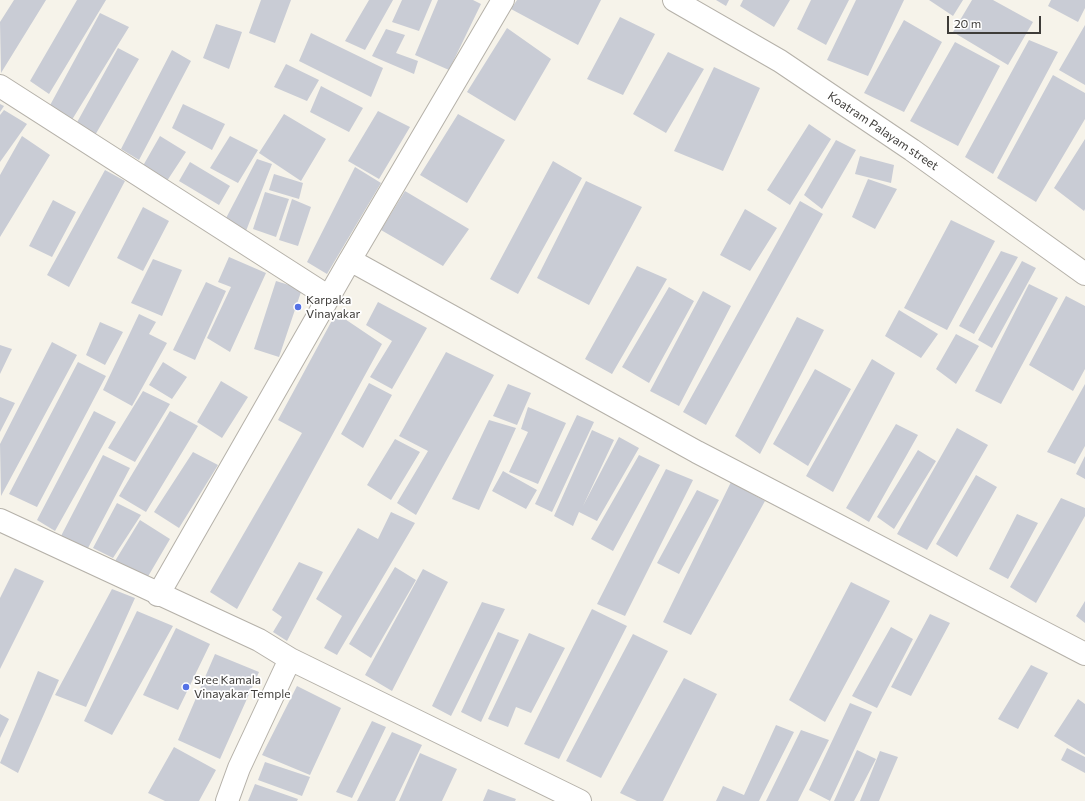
<!DOCTYPE html>
<html>
<head>
<meta charset="utf-8">
<style>
  body { margin:0 }
  #map { position:relative; width:1085px; height:801px; overflow:hidden; background:#f6f3ea; font-family:Commissioner,sans-serif }
  canvas { display:block }
  .scale { position:absolute; left:947px; top:16px; width:94px; height:18px; box-sizing:border-box; border:2px solid #3e3c39; border-top:0; padding-left:5px; font-size:12px; line-height:14px; white-space:nowrap; color:#3e3c39; -webkit-text-stroke:3px #fff; paint-order:stroke }
</style>
</head>
<body>
<div id="map">
<canvas width="1085" height="801"></canvas>
<div class="scale">20 m</div>
</div>
<script>
const ctx = document.querySelector('canvas').getContext('2d');
ctx.lineJoin = 'round';
function paint(path, color) { ctx.fillStyle = color; ctx.fill(path, 'evenodd'); }
function strokePath(path, color, width, dash) { ctx.strokeStyle = color; ctx.lineWidth = width; ctx.lineCap = dash ? 'butt' : 'round'; ctx.setLineDash(dash || []); ctx.stroke(path); }
function write(font, color, halo, rows, align = 'center') {
  ctx.font = font + ' Commissioner,sans-serif'; ctx.lineWidth = 3.5; ctx.setLineDash([]); ctx.textBaseline = 'middle'; ctx.strokeStyle = halo; ctx.fillStyle = color; for (const [text, x, y, turn = 0] of rows) {
    ctx.save(); ctx.translate(x, y); ctx.rotate((+turn || 0) * Math.PI / 180); ctx.textAlign = isNaN(turn) ? turn : align; if (halo) ctx.strokeText(text, 0, 0); ctx.fillText(text, 0, 0); ctx.restore();
  }
}
paint(new Path2D(`
  M14 0H46L1 73 0 22Z
  M77 0H106L49 94 30 81Z
  M261 0H291L275 43 249 33Z
  M369 0H393L365 50 345 41Z
  M402 0H432L419 31 392 22Z
  M438 0H473L481 4 449 70 415 55Z
  M517 0H601L578 45 511 9Z
  M716 0H729L726 6Z
  M743 0H790L774 27 740 6Z
  M811 0H849L826 45 797 29Z
  M856 0H904L868 76 827 60Z
  M929 0H963L953 16Z
  M972 0H993L1033 22 1008 65 953 32Z
  M1051 0H1085V8L1078 22 1048 6Z
  M100 13 129 27 70 123 48 109Z
  M620 17 655 34 623 95 587 79Z
  M904 20 942 42 904 112 864 93Z
  M216 24 242 32 229 69 203 58Z
  M1085 25V85L1059 70Z
  M507 28 551 59 515 121 467 92Z
  M386 29 405 35 396 53 418 61 414 74 372 56Z
  M311 33 383 68 371 97 299 61Z
  M1029 40 1058 52 993 174 965 157Z
  M955 42 1000 66 958 146 910 121Z
  M118 48 139 59 94 137 75 126Z
  M172 50 191 61 139 160 121 149Z
  M668 52 704 69 666 133 633 114Z
  M286 64 319 80 307 101 274 87Z
  M714 67 760 88 723 171 674 151Z
  M1053 75 1085 93V119L1036 202 997 178Z
  M321 86 363 108 349 132 310 112Z
  M0 104 4 106 0 112Z
  M183 104 225 124 212 150 172 128Z
  M4 110 27 124 0 162V115Z
  M378 111 410 127 379 179 348 161Z
  M284 114 326 139 301 181 259 153Z
  M458 114 505 140 467 203 420 175Z
  M809 124 831 139 790 205 767 190Z
  M22 136 50 155 0 237V175Z
  M160 136 186 152 163 187 140 171Z
  M230 136 258 150 238 183 210 168Z
  M1085 139V209L1084 211 1054 188Z
  M836 140 856 150 822 209 804 195Z
  M860 156 894 165 891 183 855 174Z
  M257 159 272 164 246 231 224 222Z
  M553 161 582 178 518 294 490 279Z
  M190 162 230 186 219 205 179 181Z
  M355 167 381 183 327 274 307 262Z
  M105 170 125 181 69 287 47 275Z
  M274 174 303 183 299 199 269 190Z
  M868 179 897 189 875 229 852 217Z
  M586 181 642 207 589 305 537 278Z
  M405 191 469 229 443 266 381 230Z
  M265 192 289 199 276 237 253 229Z
  M292 199 311 207 298 246 279 240Z
  M53 200 76 212 52 257 29 246Z
  M800 201 823 214 706 425 683 412Z
  M143 207 169 221 143 271 117 258Z
  M745 209 777 228 750 271 720 255Z
  M951 220 995 241 947 330 904 308Z
  M1001 251 1018 257 974 334 959 326Z
  M229 257 266 273 230 352 207 338 231 287 218 282Z
  M153 259 182 270 162 316 131 303Z
  M1022 261 1036 268 992 348 978 340Z
  M637 266 667 279 612 374 585 359Z
  M276 281 302 289 279 357 254 349Z
  M206 282 226 291 195 360 173 350Z
  M1029 284 1058 298 1001 404 975 391Z
  M669 287 694 301 649 383 622 367Z
  M703 291 731 306 679 406 650 391Z
  M1066 296 1085 306V369L1073 391 1029 365Z
  M378 302 427 328 392 389 370 377 392 341 366 325Z
  M899 310 938 334 921 358 885 336Z
  M336 313 382 344 237 609 210 592 302 433 278 420Z
  M139 314 156 322 149 334 167 343 132 406 103 390Z
  M797 317 824 330 760 454 735 436Z
  M100 322 123 332 105 365 86 355Z
  M956 334 979 346 956 384 936 369Z
  M52 342 77 355 1 496 0 444Z
  M0 345 12 349 0 374Z
  M446 352 494 375 416 515 397 503 428 451 399 436Z
  M872 359 895 373 833 492 806 476Z
  M78 362 106 376 37 507 9 494Z
  M163 362 187 377 172 399 149 385Z
  M815 369 851 389 808 466 773 444Z
  M221 381 248 397 222 438 197 422Z
  M369 383 392 395 363 448 341 434Z
  M508 384 531 393 517 425 493 416Z
  M1085 384V446L1075 464 1047 452Z
  M143 391 170 404 135 462 108 448Z
  M0 397 15 403 0 432Z
  M528 407 566 423 538 484 509 472 528 432 521 429Z
  M94 411 116 422 55 531 37 520Z
  M170 411 198 426 146 512 119 496Z
  M577 415 594 422 552 512 535 504Z
  M489 420 516 428 479 510 452 499Z
  M896 424 918 435 869 522 846 508Z
  M957 428 988 445 927 550 897 534Z
  M592 430 614 440 583 506 619 437 639 448 597 521 579 512 573 526 554 516Z
  M395 439 420 452 391 500 367 485Z
  M918 450 936 461 894 529 877 517Z
  M193 452 218 465 179 528 154 512Z
  M103 455 130 468 88 548 61 536Z
  M639 455 660 465 613 551 591 539Z
  M1085 456V479L1076 474Z
  M666 469 693 480 625 616 597 604Z
  M503 471 537 490 526 509 492 491Z
  M976 475 997 487 957 557 936 544Z
  M731 482 765 501 691 635 663 622Z
  M697 490 719 500 679 574 657 563Z
  M1061 498 1085 508V516L1036 603 1010 587Z
  M117 503 141 515 113 558 93 548Z
  M391 512 415 523 337 655 324 648 342 616 316 599 358 528 378 539Z
  M1017 514 1038 523 1008 579 989 569Z
  M140 520 170 539 143 585 112 566Z
  M299 562 323 572 287 641 273 632 282 617 272 610Z
  M395 567 416 580 371 658 349 644Z
  M15 568 44 581 0 669V598Z
  M423 569 448 582 392 691 365 675Z
  M851 582 890 601 825 722 789 700Z
  M112 589 135 598 86 707 55 695Z
  M1085 601V623L1076 616Z
  M482 602 505 609 451 716 432 706Z
  M592 609 627 626 559 759 524 744Z
  M137 611 173 626 112 735 84 721Z
  M930 614 950 623 911 696 891 687Z
  M891 627 913 639 877 708 852 696Z
  M176 628 210 644 178 710 143 695Z
  M498 632 519 640 481 722 461 712Z
  M529 633 565 648 531 713 516 707 508 727 488 719Z
  M633 634 668 651 601 778 566 761Z
  M215 654 259 672 220 759 178 740Z
  M1031 665 1048 673 1018 729 998 719Z
  M38 671 59 680 18 773 0 763Z
  M684 678 717 694 663 801H637L620 793Z
  M297 686 341 708 310 775 262 755Z
  M1078 699 1085 704V755L1054 736Z
  M850 703 872 712 830 801 809 790Z
  M0 714 9 719 0 738Z
  M372 721 386 727 352 798 336 792Z
  M776 725 794 732 759 801H716L723 786 744 795Z
  M801 730 829 740 798 801H766Z
  M392 732 422 745 395 801H357Z
  M174 747 216 770 199 801H165L148 793Z
  M1067 748 1085 757V773L1061 760Z
  M857 750 876 759 854 801H834Z
  M880 751 898 757 879 801H860Z
  M420 753 457 769 442 801H399Z
  M265 762 310 777 302 796 258 780Z
  M255 784 298 799 297 801H248Z
  M488 789 516 799 515 801H483Z`), '#c9ccd5');
const street = new Path2D(`
  M674 0 780 61 912 150 1085 274
  M0 86 329 297
  M350 260 503 0
  M0 520 259 640 290 659 580 801
  M158 595 350 260 697 452 1085 654
  M227 801 239 768 290 659`);
strokePath(street, '#b5b1a9', 24);
strokePath(street, '#fff', 22);
for (const [x, y, r, color] of [
  [298,307,4,"#5471e6"],
  [186,687,4,"#5471e6"]
]) { const dot = new Path2D(); dot.arc(x, y, r, 0, 2 * Math.PI); ctx.fillStyle = color; ctx.fill(dot); strokePath(dot, '#fff', 1.5); }
write('12px', '#3e3c39', '#fff', [
  ["Koatram Palayam street",883,131,34]
]);
write('12px', '#3e3c39', '#fff', [
  ["Karpaka",306,300],
  ["Vinayakar",306,314],
  ["Sree Kamala",194,680],
  ["Vinayakar Temple",194,694]
], 'left');
</script>
</body>
</html>
